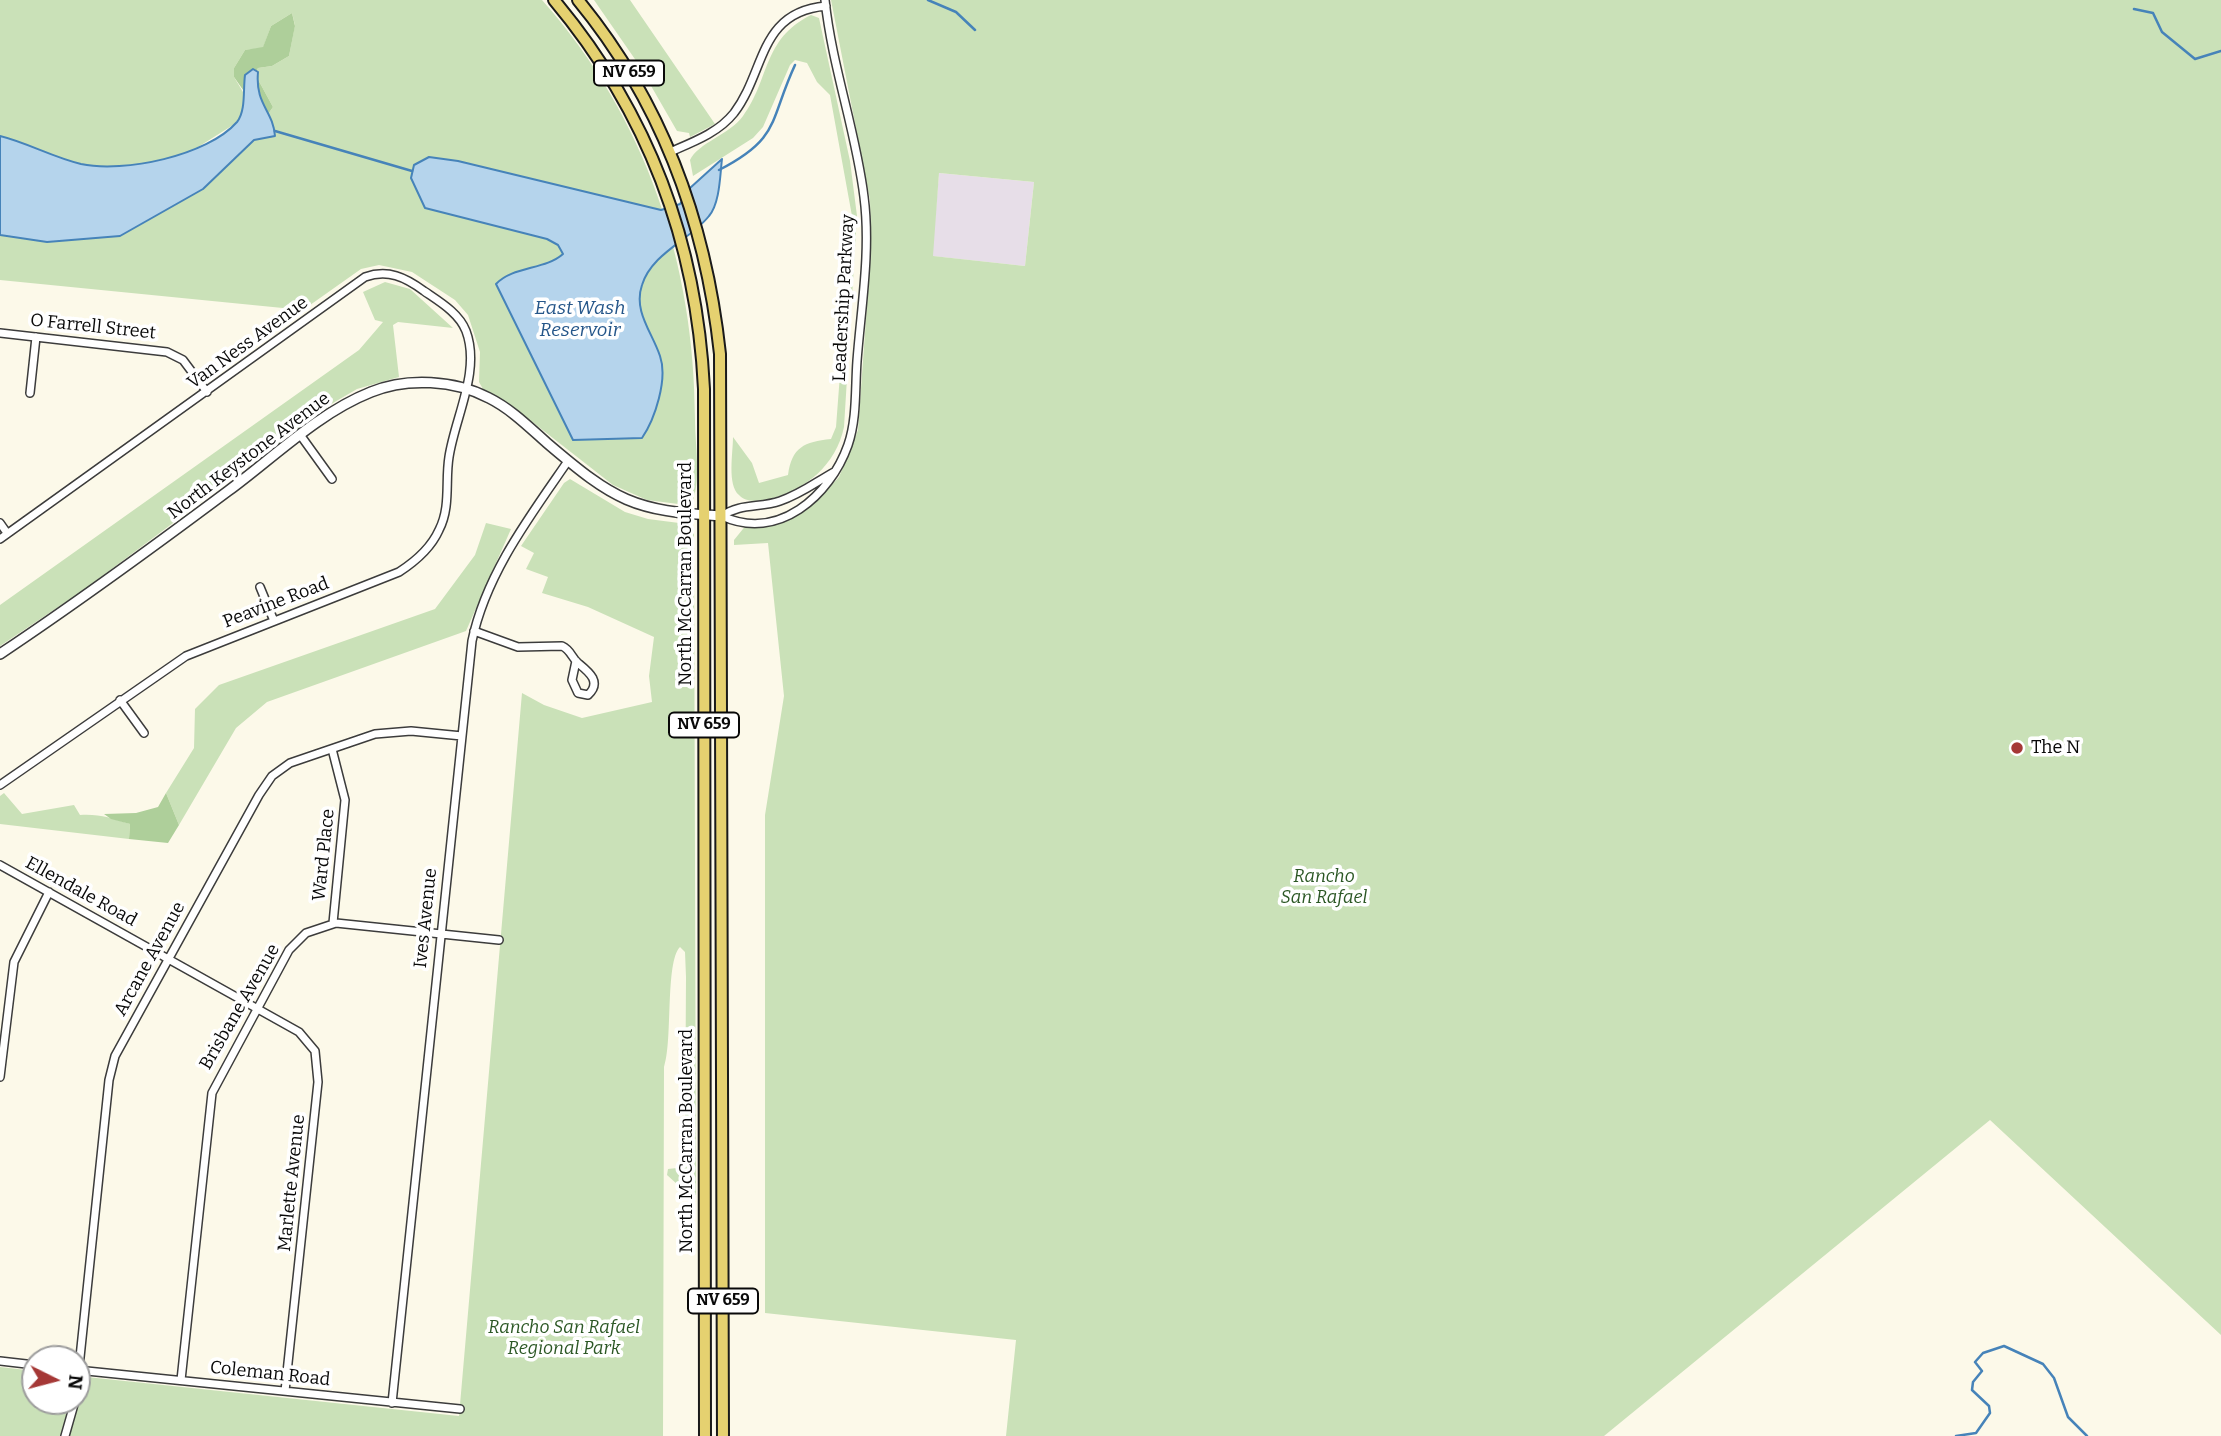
<!DOCTYPE html>
<html>
<head>
<meta charset="utf-8">
<style>
  body { margin:0 }
  #map { position:relative; width:2221px; height:1436px; overflow:hidden; background:#fcf9e9; font-family:Bitter,serif }
  canvas { display:block }
  .north { position:absolute; left:21px; top:1345px; width:70px; height:70px; box-sizing:border-box; background:#fff; border:2px solid #9d9d9d; border-radius:50%; rotate:96deg; font-size:19px; font-weight:700; line-height:28px; text-align:center; color:#090909 }
  .north::after { content:''; display:block; margin:auto; width:24px; height:32px; background:#a53836; clip-path:polygon(50% 0,100% 100%,50% 72%,0 100%) }
</style>
</head>
<body>
<div id="map">
<canvas width="2221" height="1436"></canvas>
<div class="north">N</div>
</div>
<script>
const ctx = document.querySelector('canvas').getContext('2d');
ctx.lineJoin = 'round';
function paint(path, color) { ctx.fillStyle = color; ctx.fill(path, 'evenodd'); }
function strokePath(path, color, width, dash) { ctx.strokeStyle = color; ctx.lineWidth = width; ctx.lineCap = dash ? 'butt' : 'round'; ctx.setLineDash(dash || []); ctx.stroke(path); }
function write(font, color, halo, rows, align = 'center') {
  ctx.font = font + ' Bitter,serif'; ctx.lineWidth = 7; ctx.setLineDash([]); ctx.textBaseline = 'middle'; ctx.strokeStyle = halo; ctx.fillStyle = color; for (const [text, x, y, turn = 0] of rows) {
    ctx.save(); ctx.translate(x, y); ctx.rotate((+turn || 0) * Math.PI / 180); ctx.textAlign = isNaN(turn) ? turn : align; if (halo) ctx.strokeText(text, 0, 0); ctx.fillText(text, 0, 0); ctx.restore();
  }
}
paint(new Path2D(`
  M939 173 1034 182 1025 266 932 256Z`), '#e7dee8');
paint(new Path2D(`
  M0 0H542C646 117 695 265 695 420 695 444 701 478 693 500L686 505 647 500 613 485 517 410 483 389 479 382 480 352 468 315 455 300 412 272 379 265 361 269 303 310 0 280ZM292 13 295 25 289 56 272 66 258 68 255 74 273 107 264 120 254 127 246 116V97L234 77V68L245 50 263 48 271 26ZM233 125 242 131 241 141 207 169 138 197 132 195 126 184 131 167 153 174 160 171Z
  M594 0H630L715 124 690 137 689 133 677 131 639 65Z
  M831 0H2221V1335L1990 1120 1604 1436H1006L1016 1340 765 1313V815L784 696 768 543 734 545V540L747 524 785 520 814 504 839 477 858 430 871 250 870 200ZM939 173 1034 182 1025 266 933 256Z
  M811 15 819 18 850 161 857 216 844 427C836 465 806 490 769 499 758 501 746 503 739 495 727 485 733 453 733 437L752 463 759 483 788 475C792 447 804 442 831 439L836 427 852 216 830 95 817 82 807 63 795 60 790 65 763 127 753 138 693 176 690 160C698 143 729 135 743 116 770 80 762 39 811 15Z
  M385 282 410 289 453 328 398 322 393 325 399 377 357 389 333 403 85 589 0 646V605L359 350 383 322 375 320 363 292Z
  M570 479 625 512 648 519 687 524 694 532 696 1195H689L667 1175 668 1169 677 1168 685 1148 686 977 685 952 680 947C665 962 673 1040 664 1067L663 1436H0V1367L35 1371V1401H77V1376L459 1416 522 693 544 705 582 718 652 702 649 676 654 637 588 607 542 593 548 577 526 569 534 553 521 546 564 483Z
  M486 523 511 529 466 631 267 702 236 728 179 825 166 793 194 748 195 709 219 685 435 609 475 555Z
  M4 793 22 814 74 805 80 815C101 814 110 818 130 824L129 839 0 824V796Z`), '#cae1b8');
paint(new Path2D(`
  M292 13 295 26 289 56 272 66 258 68 255 74 273 107 264 120 234 77V68L245 50 263 47 271 26Z
  M166 793 179 825 168 843 129 839 130 824 111 819 104 814 136 813 158 807Z`), '#aecf9a');
const water = new Path2D(`
  M253 69 258 72C255 105 273 110 275 136L254 140 203 189 120 236 47 242 0 235V136C28 143 52 157 81 164 124 173 207 156 237 122 246 111 243 89 245 75Z
  M429 157 458 161 661 210 680 204 690 188 722 159C720 175 720 203 709 216 690 240 652 253 642 285 633 311 652 332 660 356 668 379 655 419 642 438L573 440 496 284C513 266 545 270 563 254L558 245 547 239 425 208 411 178 414 165Z`);
paint(water, '#b5d4ec');
strokePath(water, '#4683b9', 2);
strokePath(new Path2D(`
  M928 0 956 12 975 30
  M2134 9 2153 13 2162 32 2195 59 2221 51
  M275 131 412 171
  M719 170C781 138 769 121 795 65
  M1956 1436 1976 1433 1990 1413 1989 1406 1972 1390 1973 1382 1982 1371 1975 1362 1983 1353 2004 1346 2043 1364 2054 1378 2068 1417 2087 1436`), '#4683b9', 2.5);
const minor = new Path2D(`
  M825 0C832 67 856 131 864 197 871 251 861 308 857 361 855 389 857 419 848 445 830 496 778 542 722 516 740 503 760 508 780 501 801 494 816 482 834 472
  M670 152C693 142 718 133 734 113 766 71 758 12 826 6
  M0 333 167 352 183 360 207 392
  M30 393 36 337
  M301 436 332 479
  M0 523 7 533
  M0 539 365 277C388 269 405 277 424 291 440 302 459 313 466 331 481 371 455 417 449 457 445 481 451 507 439 530 431 548 416 561 399 572L186 656 0 785
  M260 587 274 621
  M474 631 518 647 562 646C571 650 571 657 578 663 589 672 602 682 588 695L578 693 572 680 576 661
  M120 700 144 733
  M332 749 345 800 333 923
  M0 865 299 1032 315 1051 318 1082 285 1391
  M0 1077 14 962 49 892
  M0 1361 35 1365
  M77 1370 460 1409
  M181 1380 212 1093 289 950 306 933 336 923 499 940
  M77 1386 109 1080 115 1056 259 795 272 776 290 763 375 734 411 731 462 736
  M392 1403 472 641C486 574 530 516 568 461
  M65 1436 75 1401`);
const tertiary = new Path2D(`
  M0 654C78 602 153 547 228 491 273 458 318 413 371 392 407 377 455 380 489 398 511 409 529 427 547 443 615 501 633 511 722 516`);
const primary = new Path2D(`
  M554 0C648 112 697 244 704 389L705 1436
  M578 0C662 102 706 224 720 354L723 1436`);
strokePath(minor, '#3c3c3c', 10);
strokePath(tertiary, '#3c3c3c', 12);
strokePath(primary, '#1a1a1a', 14);
strokePath(minor, '#fff', 7);
strokePath(tertiary, '#fff', 9);
strokePath(primary, '#e5d170', 10);
for (const [x, y, r, color] of [
  [2017,748,7,"#a53836"]
]) { const dot = new Path2D(); dot.arc(x, y, r, 0, 2 * Math.PI); ctx.fillStyle = color; ctx.fill(dot); strokePath(dot, '#fff', 2.5); }
for (const [x, y, w] of [
  [629,73,70],
  [704,725,70],
  [723,1301,70]
]) { const box = new Path2D(); box.roundRect(x - w / 2, y - 12.5, w, 25, 5); ctx.fillStyle = '#fff'; ctx.fill(box); strokePath(box, '#090909', 2); }
write('bold 16px', '#090909', null, [
  ["NV 659",629,73],
  ["NV 659",704,725],
  ["NV 659",723,1301]
]);
write('18px', '#090909', '#fff', [
  ["Leadership Parkway",844,298,-87],
  ["O Farrell Street",93,327,6],
  ["Van Ness Avenue",248,343,-36],
  ["North Keystone Avenue",249,456,-37],
  ["North McCarran Boulevard",686,574,-90],
  ["Peavine Road",276,603,-21],
  ["Ward Place",324,855,-84],
  ["Ellendale Road",81,892,29],
  ["Ives Avenue",426,918,-84],
  ["Arcane Avenue",150,959,-61],
  ["Brisbane Avenue",240,1007,-60],
  ["North McCarran Boulevard",687,1141,-90],
  ["Marlette Avenue",292,1183,-84],
  ["Coleman Road",270,1374,6]
]);
write('18px', '#090909', '#fff', [
  ["The N",2031,748]
], 'left');
write('italic 18px', '#2b5724', '#fff', [
  ["Rancho",1324,877],
  ["San Rafael",1324,898],
  ["Rancho San Rafael",564,1328],
  ["Regional Park",564,1349]
]);
write('italic 19px', '#255689', '#fff', [
  ["East Wash",580,309],
  ["Reservoir",580,331]
]);
</script>
</body>
</html>
